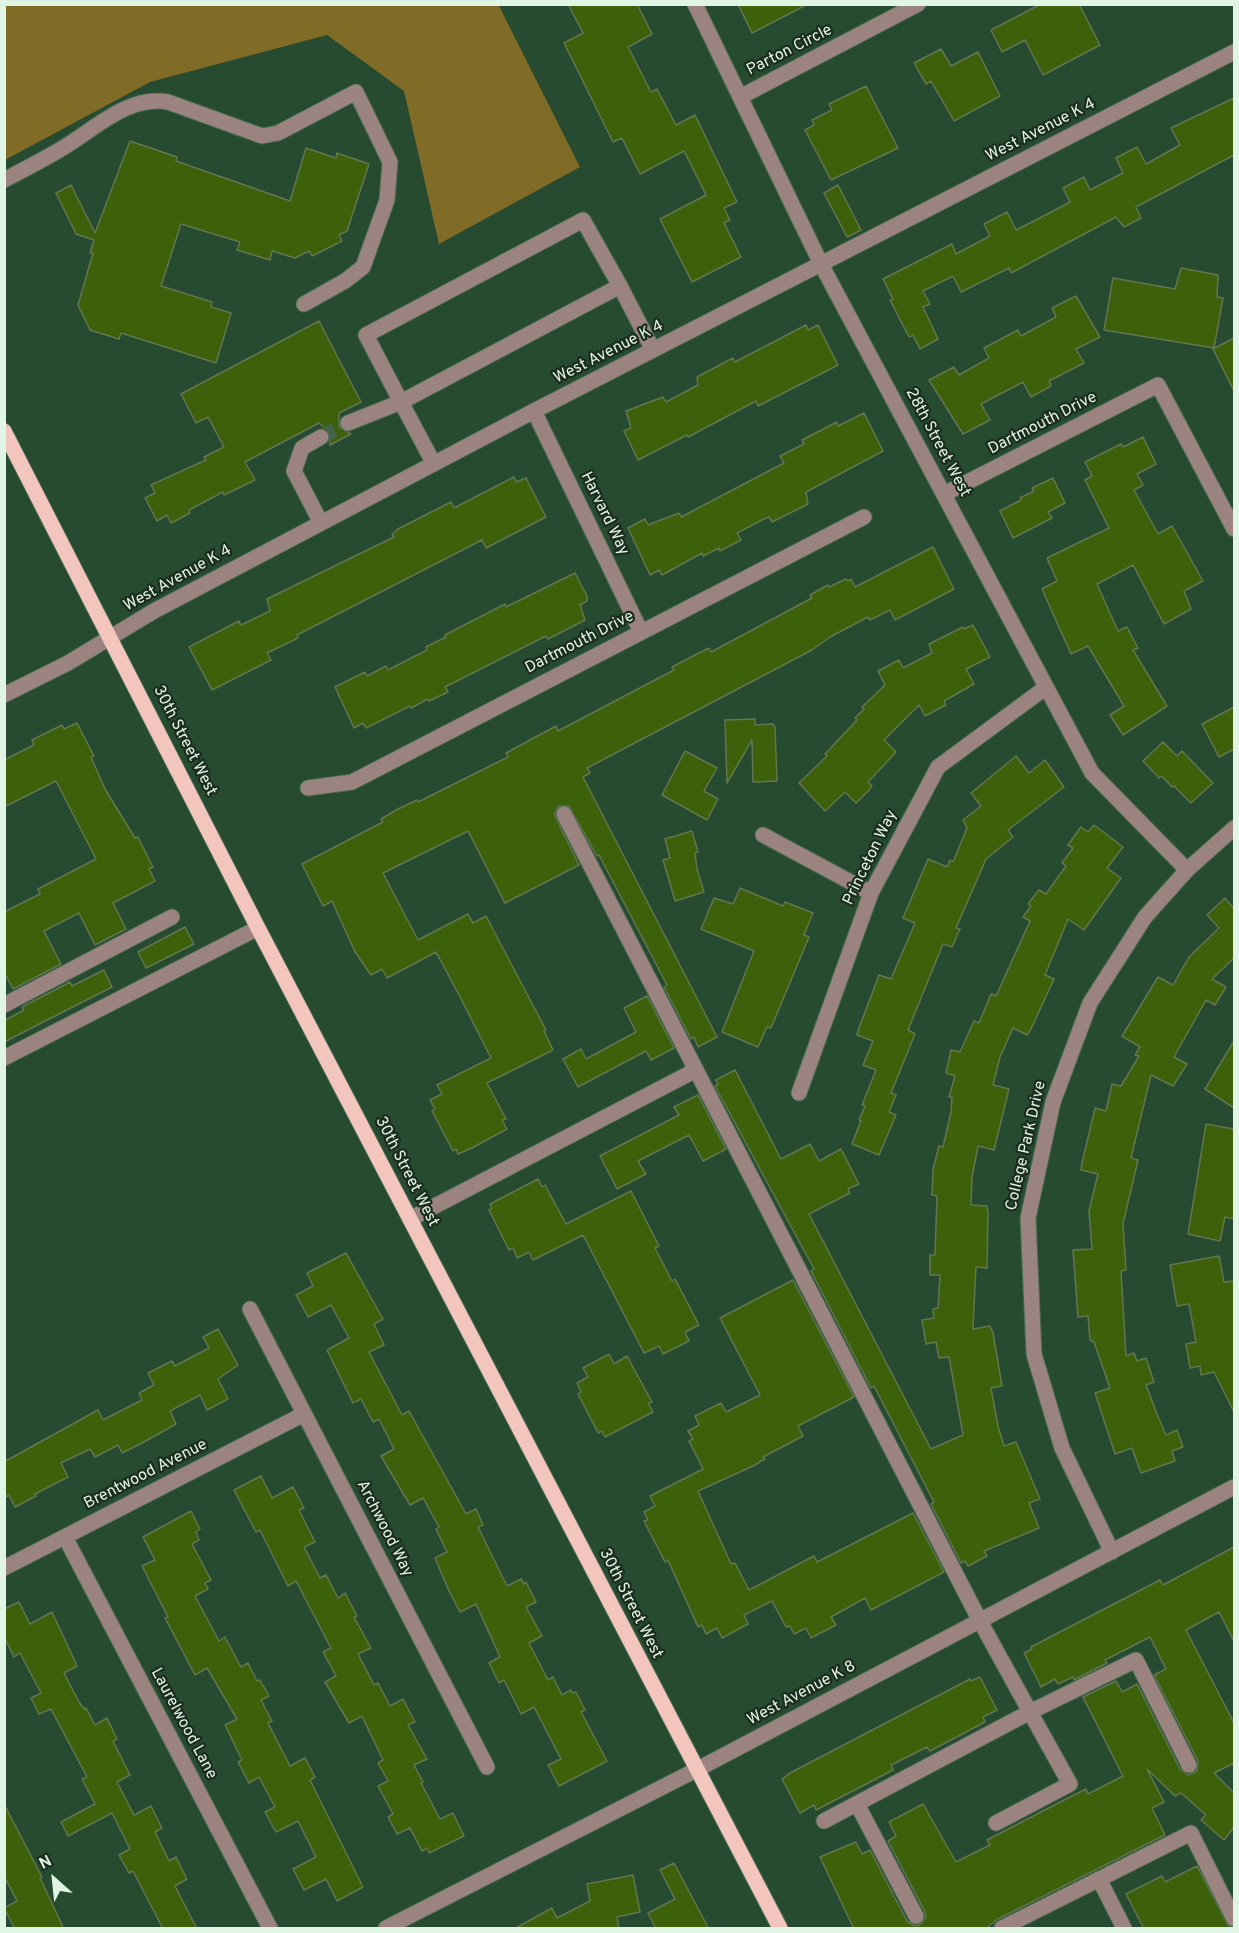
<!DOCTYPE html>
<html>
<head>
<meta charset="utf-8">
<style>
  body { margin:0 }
  #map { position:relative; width:1239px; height:1933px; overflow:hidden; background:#264b30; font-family:Overpass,sans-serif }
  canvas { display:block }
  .frame { position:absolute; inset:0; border:6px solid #e0f5e3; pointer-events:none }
  .north { position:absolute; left:24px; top:1849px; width:60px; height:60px; -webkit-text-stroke:4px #1c2d20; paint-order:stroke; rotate:333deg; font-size:16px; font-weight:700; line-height:24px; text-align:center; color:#e0f5e3 }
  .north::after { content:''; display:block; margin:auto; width:21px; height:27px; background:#e0f5e3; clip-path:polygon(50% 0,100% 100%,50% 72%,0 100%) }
</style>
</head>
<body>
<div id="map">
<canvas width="1239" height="1933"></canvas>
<div class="frame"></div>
<div class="north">N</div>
</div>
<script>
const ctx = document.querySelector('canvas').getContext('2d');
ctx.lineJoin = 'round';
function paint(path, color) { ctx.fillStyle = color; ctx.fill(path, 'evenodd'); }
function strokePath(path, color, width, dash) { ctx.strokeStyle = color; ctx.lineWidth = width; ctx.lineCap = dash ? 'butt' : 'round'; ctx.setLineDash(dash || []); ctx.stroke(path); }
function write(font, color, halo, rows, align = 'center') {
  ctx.font = font + ' Overpass,sans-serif'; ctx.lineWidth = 4.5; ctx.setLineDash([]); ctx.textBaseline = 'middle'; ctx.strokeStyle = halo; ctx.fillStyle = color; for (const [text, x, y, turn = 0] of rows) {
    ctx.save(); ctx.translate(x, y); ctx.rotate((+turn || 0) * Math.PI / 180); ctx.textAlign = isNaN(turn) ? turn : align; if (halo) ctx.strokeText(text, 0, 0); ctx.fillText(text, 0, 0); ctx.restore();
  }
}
paint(new Path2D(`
  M498 4 580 167 439 244 404 91 327 35 150 82 5 160V5Z`), '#806b27');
const building = new Path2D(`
  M568 4H637L652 34 628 47 651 92 657 89 676 125 695 115 737 202 724 208 730 220 724 223 741 257 692 282 660 219 706 195 684 151 640 174 622 138 613 142 564 43 583 33Z
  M738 4H808L752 33Z
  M1041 4H1079L1100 45 1043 75 1025 40 1002 52 991 30Z
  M941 49 951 66 978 52 1000 96 954 121 931 81 926 84 914 63Z
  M866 86 898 148 831 180 805 130 814 125 812 120 832 110 829 104Z
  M1234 98V155L1136 207 1141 218 1124 227 1116 217 1011 273 1009 268 961 292 953 276 923 291 930 304 923 307 938 339 920 349 913 335 909 337 890 300 893 299 883 279 952 244 956 254 990 236 984 224 1007 212 1016 230 1038 219 1070 202 1063 188 1084 177 1090 190 1123 173 1116 158 1137 147 1146 164 1180 145 1171 128Z
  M130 141 177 157 176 161 290 201 306 148 336 158 337 153 369 164 347 231 339 235 342 241 312 256 309 251 295 258 272 251 270 260 237 250 240 242 181 224 161 286 212 302 211 307 231 313 216 363 121 333 119 339 90 330 78 305 93 253H90L94 240 76 234 56 193 71 185 95 233Z
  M838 185 861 230 847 237 824 193Z
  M1181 268 1218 275 1217 297 1223 298 1214 348 1104 330 1113 278 1175 289Z
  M1076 296 1100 337 1076 349 1084 363 1049 381 1051 386 1031 397 1023 382 981 404 990 420 963 434 929 380 954 367 959 375 989 358 984 348 1018 330 1021 336 1056 317 1052 308Z
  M319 321 361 402 339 413V427L351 434 330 445V433L319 423 245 462 255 480 224 495 223 492 189 510 190 513 171 523 167 515 157 521 145 498 155 493 151 485 206 460 204 457 224 447 208 417 196 423 181 394Z
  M806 325 808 330 818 325 838 365 758 406 756 401 688 437 687 435 638 460 624 431 631 428 626 411 663 397 666 402 698 385 697 377 733 358 735 362Z
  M1234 338V391L1213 349Z
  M864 413 883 451 806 492 808 504 772 522 769 517 766 518 737 533 741 540 720 551 719 548 703 556 702 553 662 575 659 570 650 575 628 528 645 519 648 525 679 513 681 517 784 463 780 456 804 444 802 440 837 422 838 426Z
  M1143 437 1156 464 1137 474 1143 485 1134 490 1158 534 1172 526 1203 581 1184 591 1191 609 1164 624 1133 565 1097 584 1118 631 1127 627 1138 648 1133 650 1167 706 1123 735 1110 715 1124 706 1088 646 1071 654 1042 589 1057 581 1047 558 1109 528 1085 480 1092 476 1085 462 1121 444 1123 447Z
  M514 477 516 482 526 478 546 517 486 548 482 540 404 580 297 635 298 638 267 653 271 660 212 690 189 647 239 621 241 625 270 611 267 599 394 537 392 534 398 529 451 502 454 508Z
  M1053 478 1065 503 1048 512 1052 518 1013 538 1000 511 1021 500 1020 498 1034 491 1032 488Z
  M933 547 954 589 895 620 890 610 870 620 868 617 830 637 812 650 587 768 590 773 583 777 717 1037 698 1047 694 1037 691 1039 664 987 667 985 599 855 597 856 569 806H559L554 814 579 865 505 903 468 831 383 873 418 940 468 914 473 923 486 916 546 1030 544 1031 553 1050 487 1083 506 1119 502 1120 507 1129 472 1148 458 1154 456 1149 453 1151 432 1111 435 1109 430 1100 442 1094 437 1085 491 1058 458 993 436 952 387 978 382 969 371 975 355 952 332 901 323 906 302 864 383 822 381 819 398 809 417 800 418 802 508 757 506 753 556 726 558 731 674 670 672 667 691 657 709 648 711 652 812 598 810 595 828 585 829 587 846 579 848 581 851 579 855 587Z
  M575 573 587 596V601L580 605 585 620 548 639 546 636 445 687 448 692 429 701 428 699 411 708 410 706 366 728 363 723 354 728 335 687 365 672 367 676 386 666 388 670 427 650 426 647 446 637 445 635 505 604 506 607Z
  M973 625 990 657 966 669 974 684 944 701 946 705 925 716 919 705 884 740 896 752 868 782 872 786 868 791 856 803 845 792 825 811 799 783 827 756 825 754 857 720 855 718 864 709 862 707 885 685 878 671 899 660 903 668 932 653 929 644 963 627 964 629Z
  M1234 707V749L1219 757 1202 724Z
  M755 719V725L773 724 775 727 777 781 753 782 752 740 727 783 725 720Z
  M77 723 94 756 91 757 105 789 135 838 138 837 153 867 149 869 155 881 113 903 126 929 95 945 79 913 44 931 61 964 13 989 4 972V912L40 894 38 889 96 859 56 781 4 807V760L34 745 32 740 62 725 64 729Z
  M1163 742 1177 756 1182 751 1213 783 1191 803 1174 786 1172 787 1162 776 1159 778 1143 761Z
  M685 751 717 768 704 791 718 799 707 820 662 795Z
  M1016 756 1029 773 1045 760 1064 787 1008 830 1013 837 986 859 956 928 960 929 952 947 943 944 908 1030 915 1034 891 1093 896 1095 889 1112 896 1115 879 1155 852 1144 861 1121 859 1120 865 1106 862 1105 876 1070 863 1065 873 1041 857 1035 859 1028 879 975 891 979 915 923 903 918 928 859 947 867 950 860 953 862 967 828 963 820 981 806 971 793Z
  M1094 825 1123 847 1107 868 1121 878 1084 930 1068 919 1045 975 1054 979 1031 1029 1027 1035 1013 1028 1000 1057 993 1085 1009 1089 994 1150 978 1146 972 1177 971 1205 987 1206 988 1213 987 1268 976 1267 973 1329 990 1326 993 1333 1002 1386 991 1388 998 1426 1004 1446 1016 1442 1040 1499 1029 1503 1039 1528 984 1551 987 1556 968 1566 965 1561 961 1563 931 1504 934 1502 874 1386 871 1388 811 1271 814 1269 715 1086 718 1085 716 1080 735 1070 781 1159 810 1144 819 1161 841 1149 859 1184 848 1189 850 1193 809 1214 931 1449 963 1435 949 1357 939 1358 936 1342 926 1344 922 1320 934 1318 933 1309 938 1308 940 1275H930V1255H935L937 1196 932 1195 933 1169 939 1146 943 1147 951 1112 952 1097H949L955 1076 946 1073 951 1050 960 1052 974 1021 979 1023 991 994 996 996 1030 921 1023 917 1031 906 1028 904 1039 890 1046 894 1066 866 1062 863 1073 848 1068 845 1081 827 1088 832Z
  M692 831 698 852 695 853 697 869 704 892 675 901 663 860 670 858 665 839Z
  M740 888 783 906 785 902 813 913 804 935 809 937 771 1028 767 1027 758 1047 722 1032 754 951 701 929 714 898 733 904Z
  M1225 898 1234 909V958L1212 979 1226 987 1215 1005 1206 1000 1174 1057 1187 1064 1173 1086 1151 1075 1131 1158 1138 1160 1123 1224 1126 1270 1121 1271 1126 1356 1134 1353 1137 1361 1146 1358 1154 1382 1146 1385 1157 1414 1166 1435 1177 1430 1183 1447 1172 1451 1175 1461 1141 1473 1132 1448 1115 1454 1095 1393 1110 1388 1094 1342 1090 1340 1088 1316 1078 1317 1073 1250 1092 1249 1089 1211 1098 1174 1081 1170 1082 1163 1095 1108 1106 1111 1112 1084 1121 1086 1139 1056 1135 1055 1140 1047 1122 1036 1158 977 1173 985 1189 957 1219 928 1207 915Z
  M185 927 194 944 146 968 138 952Z
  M104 970 112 987 4 1042V1021L24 1010 22 1007 70 982 72 986Z
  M647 996 674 1048 651 1060 646 1051 578 1087 563 1059 581 1049 586 1059 636 1032 624 1008Z
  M1234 1041V1108L1205 1089Z
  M698 1095 726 1149 703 1161 689 1135 638 1161 646 1174 617 1189 600 1156 679 1115 674 1107Z
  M1206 1124 1234 1129V1219L1225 1217 1220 1241 1188 1234Z
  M538 1179 542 1187 545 1185 566 1224 631 1191 659 1246 655 1248 672 1281 675 1279 699 1325 685 1332 689 1341 663 1354 659 1346 644 1353 583 1235 533 1260 529 1252 517 1258 513 1248 509 1250 489 1210 492 1208 490 1204Z
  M346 1253 383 1319 374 1324 384 1345 369 1352 402 1415 409 1411 466 1514 476 1509 483 1525 478 1527 507 1586 521 1579 524 1584 526 1582 536 1602 526 1607 542 1636 529 1643 548 1680 553 1677 562 1695 571 1690 572 1693 576 1692 585 1710 581 1712 607 1761 559 1786 548 1765 561 1759 534 1707 521 1714 504 1680 499 1683 489 1663 500 1657 476 1604 460 1612 449 1591 435 1558 447 1552 436 1529 439 1527 423 1498 410 1505 381 1456 394 1449 379 1419 373 1422 361 1399 353 1403 327 1350 349 1338 331 1305 308 1317 296 1295 313 1286 307 1273Z
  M1219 1256 1224 1282 1234 1281V1412L1214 1372 1201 1375 1200 1366 1190 1368 1186 1344 1196 1342 1189 1304 1177 1306 1170 1265Z
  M793 1280 854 1397 798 1426 803 1436 763 1457 765 1459 753 1466 698 1491 731 1564 735 1563 749 1590 814 1556 817 1562 913 1513 944 1572 871 1610 865 1598 831 1617 836 1625 811 1638 806 1628 794 1634 790 1626 786 1627 772 1601 744 1615 748 1624 722 1638 717 1628 706 1634 702 1625 698 1627 668 1560 665 1562 644 1521 648 1520 644 1512 655 1506 650 1496 703 1469 689 1441 693 1439 688 1431 699 1425 695 1416 721 1403 726 1412 760 1395 720 1318Z
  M218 1329 238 1365 218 1379 228 1399 207 1410 200 1395 170 1411 176 1424 144 1442 122 1453 118 1445 95 1457 90 1449 61 1463 68 1477 35 1494 36 1496 15 1507 9 1495 4 1498V1462L98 1410 103 1420 142 1400 139 1393 154 1385 148 1373 172 1361 175 1366 209 1348 203 1337Z
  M609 1354 614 1364 627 1356 652 1402 648 1403 653 1412 605 1437 602 1431 598 1433 589 1415 578 1394 581 1392 577 1383 588 1377 583 1368Z
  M261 1476 272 1498 293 1487 304 1508 299 1510 315 1542 304 1547 320 1578 326 1575 338 1598 345 1593 357 1616 354 1617 371 1648 358 1654 374 1685 378 1683 390 1706 403 1699 415 1722 408 1725 427 1759 414 1765 423 1782 421 1783 440 1819 453 1813 464 1836 429 1853 427 1848 422 1851 410 1828 397 1834 388 1817 393 1814 378 1786 388 1781 378 1763 383 1760 362 1716 349 1723 325 1682 336 1676 323 1652 331 1648 296 1581 288 1586 260 1530 256 1532 234 1490Z
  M191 1511 200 1529 196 1532 199 1540 192 1544 211 1580 205 1583 208 1589 195 1596 219 1641 225 1637 241 1667 248 1663 257 1681 260 1680 269 1696 261 1700 272 1721 268 1723 290 1766 305 1758 315 1777 310 1780 363 1887 337 1901 326 1879 304 1890 293 1869 316 1857 298 1821 276 1832 265 1812 275 1807 259 1777 249 1783 238 1762 242 1760 225 1725 237 1719 207 1668 195 1675 165 1618 168 1617 142 1566 155 1560 143 1537Z
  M1234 1547V1641L1219 1612 1186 1630 1234 1723V1763L1214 1773 1234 1793V1827L1224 1840 1201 1820 1206 1815 1181 1793 1175 1796 1147 1769 1164 1802 1152 1808 1165 1835 998 1919 985 1929H854L820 1857 856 1842 862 1854 870 1850 907 1921 915 1926 921 1924 926 1917 925 1912 888 1841 896 1836 889 1822 923 1804 956 1862 990 1845 987 1840 1068 1798 1086 1789 1088 1794 1123 1776 1083 1697 1116 1681 1122 1692 1137 1684 1180 1769 1188 1775 1197 1771 1198 1761 1154 1675 1166 1669 1150 1637 1105 1660 1107 1663 1074 1680 1073 1677 1058 1684 1055 1679 1041 1687 1024 1653 1032 1649 1031 1647 1160 1580 1163 1585Z
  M19 1602 30 1624 52 1612 77 1666 64 1673 79 1702 84 1709 86 1708 95 1725 107 1718 117 1739 113 1741 130 1775 117 1782 134 1815 151 1806 162 1828 155 1832 169 1861 176 1857 187 1879 175 1886 197 1929H163L133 1871 129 1873 119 1855 130 1849 112 1813 68 1836 61 1822 95 1804 82 1779 87 1777 51 1709 39 1714 31 1698 41 1693 20 1653 14 1657 4 1637V1609Z
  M980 1677 997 1710 983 1717 985 1722 930 1751 927 1747 891 1765 893 1770 816 1810 814 1805 800 1813 782 1779 790 1773 970 1679 971 1681Z
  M4 1804 42 1877 40 1878 64 1929H15L4 1908 17 1901 4 1876Z
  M674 1863 709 1929H656L648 1913 675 1899 660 1870Z
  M1197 1866 1230 1929H1144L1126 1894 1162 1876 1165 1882Z
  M633 1875 640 1912 617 1917 619 1929H514L552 1908 557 1918 590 1901 587 1884Z`);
paint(building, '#3d600b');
strokePath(building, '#627750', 1.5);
strokePath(new Path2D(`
  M321 437 348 423`), '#42644b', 15, [15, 8]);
const minor = new Path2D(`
  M695 4 821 264 1092 773 1187 870
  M742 96 918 4
  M4 180C23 170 43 160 61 149 94 130 127 95 168 102L262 136 278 133 356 92 390 162 387 200 363 267 345 281 304 304
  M534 411 641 632
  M348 423 401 402 366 335 583 220 620 286
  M321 437 302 448 294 471 321 523
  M434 464 401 402 620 286 653 350
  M944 494 1158 385 1234 529
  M4 695 68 663 154 611 534 411 1234 52
  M308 788 352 782 864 517
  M564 814 696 1070
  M763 835 871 893
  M4 1005 172 917
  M4 1058 258 928
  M799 1093 871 893 938 767 1045 688
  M410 1219 696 1070 980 1621 1030 1712 1136 1660 1189 1765
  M250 1309 487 1767
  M65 1537 270 1928
  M1112 1552 1062 1448 1034 1354 1028 1218 1053 1102 1090 1003 1145 917 1187 870 1234 828
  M4 1568 304 1414
  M857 1804 916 1916
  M824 1821 1030 1712 1070 1784 996 1823
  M1099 1879 1124 1928
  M386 1928 696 1770 1234 1487
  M1002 1928 1191 1833 1234 1919`);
const major = new Path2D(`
  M4 431 258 928 780 1928`);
strokePath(minor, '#476a50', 17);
strokePath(major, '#476a50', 17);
strokePath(minor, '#9b8480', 15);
strokePath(major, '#f3c6bd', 15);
write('16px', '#e0f5e3', '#1c2d20', [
  ["Parton Circle",790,51,-27],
  ["West Avenue K 4",1041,131,-27],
  ["West Avenue K 4",609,353,-27],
  ["Dartmouth Drive",1043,424,-27],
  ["28th Street West",937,443,62],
  ["Harvard Way",604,514,64],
  ["West Avenue K 4",178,579,-29],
  ["Dartmouth Drive",580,643,-27],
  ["30th Street West",184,741,63],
  ["Princeton Way",871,858,-64],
  ["College Park Drive",1027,1146,-77],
  ["30th Street West",406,1172,63],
  ["Brentwood Avenue",146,1475,-27],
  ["Archwood Way",384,1529,63],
  ["30th Street West",630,1604,63],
  ["West Avenue K 8",802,1694,-28],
  ["Laurelwood Lane",183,1724,62]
]);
</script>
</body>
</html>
